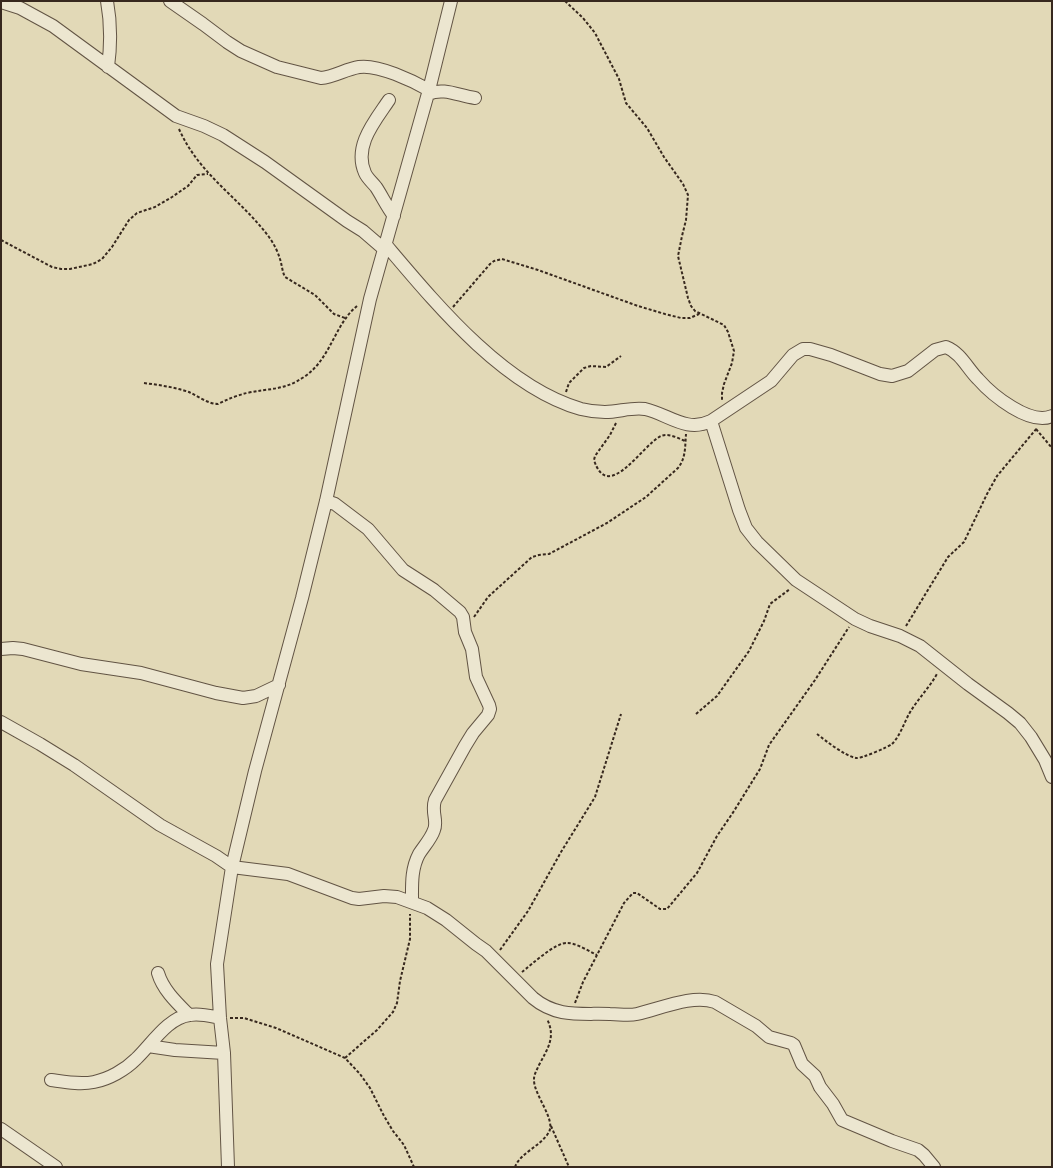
<!DOCTYPE html>
<html>
<head>
<meta charset="utf-8">
<style>
  body { margin:0 }
  #map { position:relative; width:1053px; height:1168px; overflow:hidden; background:#e2d9b7; font-family:"IM FELL English",serif }
  canvas { display:block }
  .frame { position:absolute; inset:0; border:2px solid #37281e; pointer-events:none }
</style>
</head>
<body>
<div id="map">
<canvas width="1053" height="1168"></canvas>
<div class="frame"></div>
</div>
<script>
const ctx = document.querySelector('canvas').getContext('2d');
ctx.lineJoin = 'round';
function strokePath(path, color, width, dash) { ctx.strokeStyle = color; ctx.lineWidth = width; ctx.lineCap = dash ? 'butt' : 'round'; ctx.setLineDash(dash || []); ctx.stroke(path); }
const street = new Path2D(`
  M107 1C111 23 111 45 108 67
  M170 1 203 24 227 42 241 51 277 67 321 78C334 77 346 69 359 67 378 64 413 81 429 90
  M1 2 20 8 53 26 176 116 204 126 223 135 265 162 347 221 363 231 385 250
  M428 94C444 87 459 96 475 98
  M389 100C375 121 353 146 365 173 367 178 372 182 376 187 382 196 387 207 394 216
  M386 245C436 304 504 387 581 409 589 411 598 412 605 412 619 412 631 407 645 409 668 414 686 433 711 421L771 381 793 355 803 349H810L831 355 880 374 892 376 908 371 935 350 946 347C961 353 967 368 978 379 992 395 1030 426 1052 416
  M711 421 739 510 746 528 757 542 796 580 855 619 870 626 900 636 920 646 968 684 1008 713 1020 723 1031 737 1045 760 1052 777
  M326 501 335 504 368 529 403 570 434 590 460 612 463 617 465 632 472 649 476 677 489 705 490 709 488 715 473 733 465 746 435 800C431 812 438 821 434 830 431 839 424 846 419 854 411 869 412 885 412 902
  M1 649 13 648 23 649 81 664 141 673 216 693 243 698 256 696 279 685
  M1 722 40 744 74 765 160 825 216 856 232 867 288 874 352 898 359 899 384 896 397 897 427 908 446 920 476 944 486 951 533 998C557 1018 581 1013 610 1014 619 1014 628 1016 637 1014 660 1009 692 994 715 1002L756 1026 769 1037 791 1043 794 1045 802 1064 815 1076 820 1087 833 1104 842 1120 892 1141 918 1150 924 1155 934 1167
  M158 973C163 990 177 1003 189 1015
  M148 1046 175 1050 224 1053
  M51 1080C65 1082 80 1085 94 1082 109 1079 125 1070 136 1059 151 1045 168 1017 190 1015 200 1013 210 1016 220 1018
  M1 1129 56 1167
  M228 1167 224 1053 220 1018 217 964 232 867 255 771 302 598 326 501 370 299 429 90 451 1`);
strokePath(street, '#625444', 14);
strokePath(new Path2D(`
  M565 1 583 18 595 33 619 79 626 103 647 128 664 157 683 184 688 195 686 220 682 236 678 256 688 298 691 306 695 311 724 325 728 332 734 351 732 363 724 384 722 393V401
  M179 129C200 176 240 198 269 237 274 244 278 252 280 259 282 265 282 271 285 277L315 295 334 314 345 318
  M1 240 52 267 61 269H70L93 264 102 259 112 247 129 220 137 213 155 207 172 197 188 186 197 175 208 174
  M453 307 490 264 494 261 502 259 538 270 638 306 665 314 681 318H690L699 314
  M144 383C159 385 174 387 189 392 198 396 208 404 218 404 228 399 238 395 247 393 269 388 283 391 304 377 331 359 334 325 357 306
  M566 392 569 383 584 368 591 366 606 367 621 356
  M616 423 610 435 595 456 594 460C608 504 642 445 661 436 669 433 678 438 685 441
  M1036 429 1052 448
  M474 617 488 597 532 557 539 555 549 554 607 523 646 497 678 468C686 458 685 446 686 434
  M906 626 948 557 964 542 987 494 997 476 1037 428
  M696 714 717 696 749 651 764 621 770 604 790 589
  M817 734C826 741 845 756 856 758 861 759 888 747 892 744 900 736 904 723 909 714 917 700 929 688 937 674
  M500 950 528 911 561 852 595 797 621 714
  M522 972C531 965 556 942 567 943 577 943 588 951 597 955
  M575 1003 583 982 624 903 633 893H637L660 909H667L697 873 717 836 734 811 760 769 769 745 815 680 849 627
  M230 1018H244L276 1028 345 1058 360 1074 370 1088 384 1116 393 1131 404 1145 414 1167
  M345 1058 377 1030 393 1012 397 1003 400 981 410 939V914
  M551 1126 569 1167
  M515 1167C520 1153 541 1146 549 1132 556 1119 533 1094 534 1079 534 1074 537 1070 539 1065 548 1048 556 1037 547 1019`), '#37281e', 2, [3, 2]);
strokePath(street, '#ece6d0', 12);
</script>
</body>
</html>
